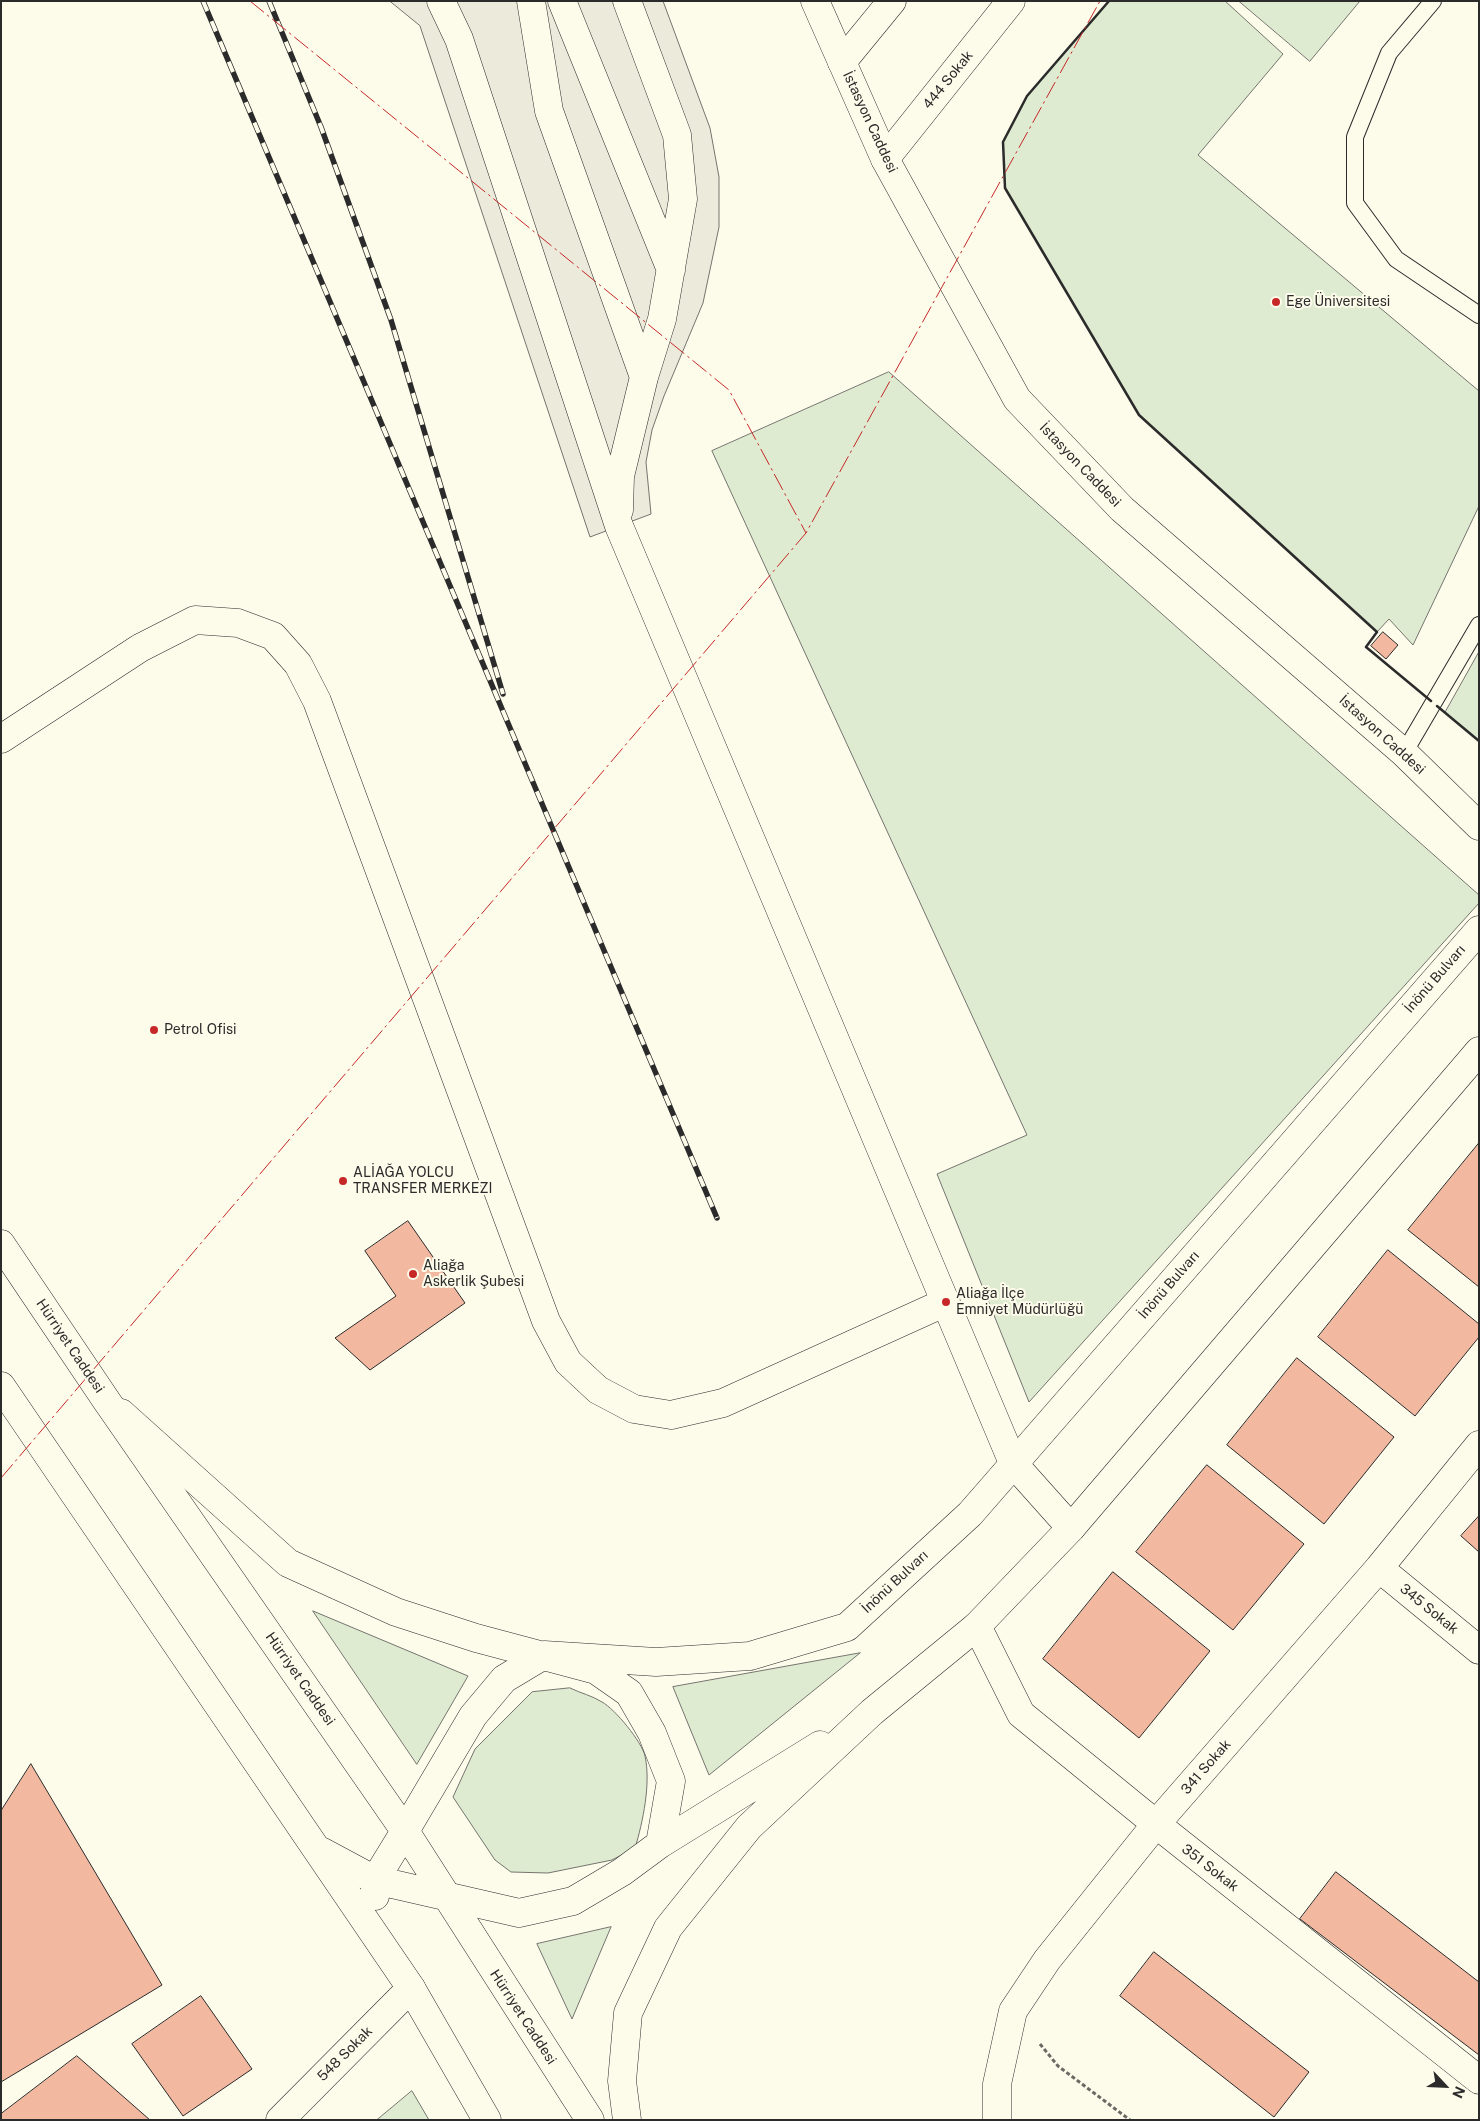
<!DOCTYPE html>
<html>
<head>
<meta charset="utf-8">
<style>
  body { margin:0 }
  #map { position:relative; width:1480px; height:2121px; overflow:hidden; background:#fdfbea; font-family:"Public Sans",sans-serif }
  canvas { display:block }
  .frame { position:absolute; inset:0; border:2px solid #2b2b2b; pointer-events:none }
  .north { position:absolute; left:1420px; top:2061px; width:50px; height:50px; -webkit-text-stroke:4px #fdfbea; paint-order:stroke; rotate:115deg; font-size:14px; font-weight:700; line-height:20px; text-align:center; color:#2b2b2b }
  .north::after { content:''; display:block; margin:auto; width:18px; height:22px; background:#2b2b2b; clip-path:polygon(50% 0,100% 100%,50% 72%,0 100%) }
</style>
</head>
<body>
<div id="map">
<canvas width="1480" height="2121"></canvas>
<div class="frame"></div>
<div class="north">N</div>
</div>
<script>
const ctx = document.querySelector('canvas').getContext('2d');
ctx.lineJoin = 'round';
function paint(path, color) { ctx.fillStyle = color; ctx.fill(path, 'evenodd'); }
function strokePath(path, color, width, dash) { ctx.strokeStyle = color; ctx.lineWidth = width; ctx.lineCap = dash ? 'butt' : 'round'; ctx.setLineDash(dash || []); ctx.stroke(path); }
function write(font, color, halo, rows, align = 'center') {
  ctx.font = font + ' "Public Sans",sans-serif'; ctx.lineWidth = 4; ctx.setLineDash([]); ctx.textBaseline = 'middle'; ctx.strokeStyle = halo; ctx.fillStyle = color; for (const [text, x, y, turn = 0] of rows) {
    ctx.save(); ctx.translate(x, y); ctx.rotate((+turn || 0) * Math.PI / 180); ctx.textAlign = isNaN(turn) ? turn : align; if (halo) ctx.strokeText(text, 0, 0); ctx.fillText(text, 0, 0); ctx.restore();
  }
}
const green = new Path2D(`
  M1109 1H1225L1283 54 1198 155 1479 391V506L1413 645 1389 619 1377 632 1139 415 1005 188 1003 142 1027 96Z
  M1239 1H1360L1310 61Z
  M889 372 1479 895V903L1029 1402 937 1174 1027 1135 712 451Z
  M1479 652V741L1445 713Z
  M313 1611 468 1676 417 1764Z
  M860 1653 709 1775 673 1687Z
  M570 1688C580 1693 593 1696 602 1702 615 1709 642 1742 645 1756 651 1783 643 1822 635 1848L612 1860 548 1873 511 1872 495 1860 453 1797 475 1749 532 1692Z
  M611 1927 572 2019 537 1944Z
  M412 2091 429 2120H377Z`);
paint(green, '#deebd1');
strokePath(green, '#74746e', 1);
const parking = new Path2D(`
  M390 1H663L710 128 719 177V227L703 303 664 396 652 430 646 462 651 514 590 537 420 26Z`);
paint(parking, '#eceadb');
strokePath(parking, '#74746e', 1);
const building = new Path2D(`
  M1383 632 1398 645 1386 659 1371 646Z
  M1479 1143V1287L1408 1230Z
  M408 1221 465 1303 370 1370 335 1338 396 1296 365 1251Z
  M1388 1250 1479 1324V1337L1415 1416 1318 1337Z
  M1297 1358 1394 1437 1324 1524 1227 1445Z
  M1207 1465 1304 1544 1233 1630 1136 1552Z
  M1479 1516V1552L1461 1536Z
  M1113 1572 1210 1651 1139 1738 1043 1659Z
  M31 1764 162 1985 1 2082V1811Z
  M1336 1872 1479 1982V2055L1300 1919Z
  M1154 1952 1309 2072 1274 2117 1120 1996Z
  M201 1996 252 2069 183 2116 132 2044Z
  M77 2056 150 2120H1V2114Z`);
paint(building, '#f2b8a0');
strokePath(building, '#2b2b2b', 1);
const service = new Path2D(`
  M1433 1 1389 53 1355 137V203L1396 259 1479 315
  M1404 753 1479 625`);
const minor = new Path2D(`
  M441 1 459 39 619 526 1013 1463 1071 1528
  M531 1 549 111 644 377
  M562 1 671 270
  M842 62 892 1
  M885 159 1011 1
  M619 510 620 476 644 377 662 319 683 199 677 135 627 1
  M1 739 140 648 195 620 238 623 273 636 298 664 317 701 546 1321 568 1362 598 1390 634 1409 671 1415 723 1403 946 1302
  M1379 1568 1479 1650
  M977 1626 1021 1714 1156 1824 1479 2080
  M280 2120 411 1988
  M997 2120V2084L1013 2011 1047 1960 1156 1824 1379 1568 1479 1445`);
const tertiary = new Path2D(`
  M815 1 885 159 1017 399 1122 509 1404 753 1479 826
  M121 1413 288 1563 396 1612 476 1638 596 1670 629 1693 652 1733 671 1781 660 1844
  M405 1831 473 1716 504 1679 544 1655 656 1662 750 1656 847 1627 970 1514 1479 930
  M445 1896 519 1913 573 1901 622 1872 660 1844 820 1745
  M627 2120 622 2081 628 2013 668 1928 749 1827 872 1712 977 1626 1071 1528 1479 1051`);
const trunk = new Path2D(`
  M1 1244 106 1400 405 1831 590 2120
  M1 1386 411 1988 487 2120
  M321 1851 375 1880 445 1896
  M375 1896V1880L405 1831`);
strokePath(service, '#2b2b2b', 18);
strokePath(minor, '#2b2b2b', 29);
strokePath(tertiary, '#2b2b2b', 29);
strokePath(trunk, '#2b2b2b', 29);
strokePath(new Path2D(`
  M1040 2044 1058 2066 1130 2120`), '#6a6964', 3, [4, 2.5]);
strokePath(service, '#fdfbea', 16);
strokePath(minor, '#fdfbea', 28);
strokePath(tertiary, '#fdfbea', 28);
strokePath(trunk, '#fdfbea', 28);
const rail = new Path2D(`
  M203 1 717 1218
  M269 1 321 127 391 320 503 694`);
strokePath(rail, '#2b2b2b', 5.5);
strokePath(rail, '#fdfbea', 4, [11]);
strokePath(new Path2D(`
  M1109 1 1027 96 1003 142 1005 188 1139 415 1377 632 1366 647 1431 701
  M1437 706 1479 741`), '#2b2b2b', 2.5);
strokePath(new Path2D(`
  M250 1 729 390 806 533
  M1 1478 806 533 1100 1`), '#c62828', 1, [18, 4, 2.5, 4]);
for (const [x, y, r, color] of [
  [1276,302,5,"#c62828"],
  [154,1030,5,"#c62828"],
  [343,1181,5,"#c62828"],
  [413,1274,5,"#c62828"],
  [946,1302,5,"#c62828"]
]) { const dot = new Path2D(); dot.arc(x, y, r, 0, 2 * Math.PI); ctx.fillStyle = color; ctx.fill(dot); strokePath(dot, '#fdfbea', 2); }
write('14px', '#2b2b2b', '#fdfbea', [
  ["444 Sokak",948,80,-51],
  ["İstasyon Caddesi",870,122,65],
  ["İstasyon Caddesi",1080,465,46],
  ["İstasyon Caddesi",1382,735,42],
  ["İnönü Bulvarı",1435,979,-49],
  ["İnönü Bulvarı",1169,1285,-49],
  ["Hürriyet Caddesi",70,1346,56],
  ["İnönü Bulvarı",895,1582,-43],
  ["345 Sokak",1429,1609,39],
  ["Hürriyet Caddesi",300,1679,55],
  ["341 Sokak",1206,1767,-49],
  ["351 Sokak",1210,1868,38],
  ["Hürriyet Caddesi",523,2017,57],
  ["548 Sokak",345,2054,-45]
]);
write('14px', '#2b2b2b', '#fdfbea', [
  ["Ege Üniversitesi",1286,302],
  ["Petrol Ofisi",164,1030],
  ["ALİAĞA YOLCU",353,1173],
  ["TRANSFER MERKEZI",353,1189],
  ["Aliağa",423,1266],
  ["Askerlik Şubesi",423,1282],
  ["Aliağa İlçe",956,1294],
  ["Emniyet Müdürlüğü",956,1310]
], 'left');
</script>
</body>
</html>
